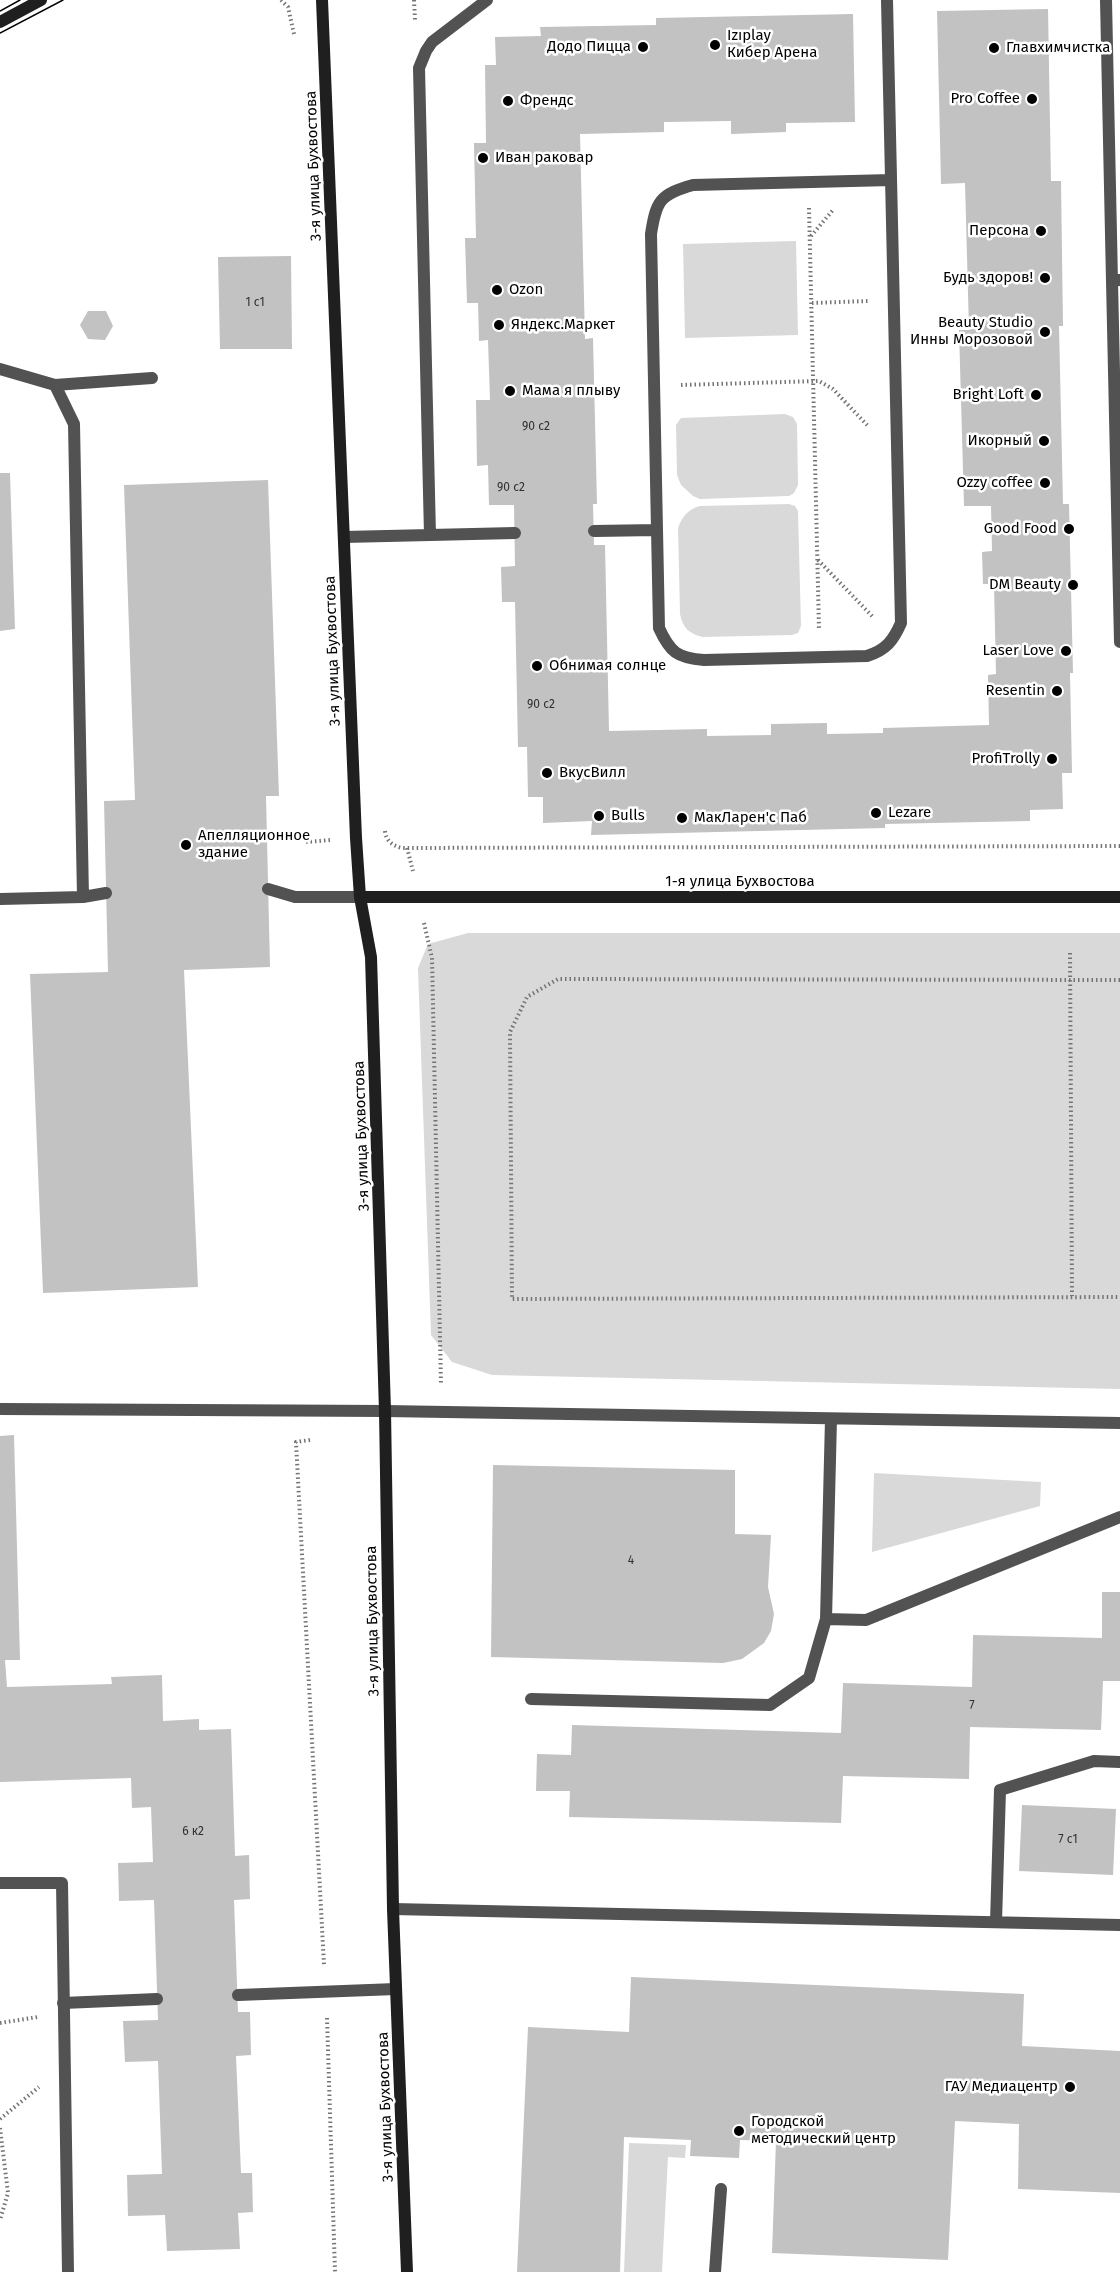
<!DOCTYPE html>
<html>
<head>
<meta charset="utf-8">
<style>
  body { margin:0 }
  canvas { display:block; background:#fff }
</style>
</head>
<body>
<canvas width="1120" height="2272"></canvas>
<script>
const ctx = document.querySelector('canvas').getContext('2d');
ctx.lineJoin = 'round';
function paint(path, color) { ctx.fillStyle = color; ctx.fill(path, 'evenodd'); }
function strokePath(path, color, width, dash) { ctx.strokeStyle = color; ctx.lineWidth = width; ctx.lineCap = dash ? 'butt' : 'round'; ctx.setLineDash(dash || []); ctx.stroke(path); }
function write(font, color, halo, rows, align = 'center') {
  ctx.font = font + ' "Fira Sans",sans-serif'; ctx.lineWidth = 5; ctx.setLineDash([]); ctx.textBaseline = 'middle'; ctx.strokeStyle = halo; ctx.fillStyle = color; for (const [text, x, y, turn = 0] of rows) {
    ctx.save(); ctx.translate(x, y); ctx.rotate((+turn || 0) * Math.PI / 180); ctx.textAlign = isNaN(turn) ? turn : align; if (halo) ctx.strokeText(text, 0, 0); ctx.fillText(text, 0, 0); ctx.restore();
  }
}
paint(new Path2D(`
  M796 241 798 335 685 338 683 244Z
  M785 414 793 417 797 424 798 485 794 493 789 496 700 499 693 496 681 485 677 475 676 425 681 418Z
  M789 504 795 506 798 511 801 626 798 633 792 635 703 637C689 634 683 628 680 614L678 528C682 517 688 509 700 506Z
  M468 933H1120V1389L492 1375 452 1362 431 1335 418 968 428 944Z
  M874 1473 1041 1482 1040 1506 872 1552Z
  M629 2143 686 2145 685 2158 668 2157 662 2272H624Z`), '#d9d9d9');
paint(new Path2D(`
  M1048 9 1051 181H1061L1063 326H1059L1063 504H1069L1073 673H1070L1072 773H1062L1063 809 1030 810V821L885 824V828L591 835 592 821 543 823V797H528L527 747H518L515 602H502L501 567 515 566 514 505H489L488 465 477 466 476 400H490L488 340 479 341 478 303H467L465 238H476L474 143H486L485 65H496L495 37 541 36 540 27 656 25V18L853 14 855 122 786 123V132L731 134V121L664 122V132L580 134 585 339 593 338 597 504H593L594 545H605L609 731 707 729V736L771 735V724L827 723V734L883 733V728L989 725 988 675 996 674 994 584H983L982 552 992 551 991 506H964L959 330H969L965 183 941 184 937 11Z
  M291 256 292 349H220L218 257Z
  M88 311H106L113 326 105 340 88 339 80 325Z
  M0 473H10L15 629 0 631Z
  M268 480 279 796H266L270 967 184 970 198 1287 43 1293 30 974 108 972 104 801 135 800 124 485Z
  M14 1435 20 1660H5L7 1687 112 1684 111 1677 162 1675 163 1721 199 1719V1730L231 1729 235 1856 249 1855 250 1899 234 1900 238 2012H250L251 2055 236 2056 241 2173H252L253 2212 238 2213 240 2249 167 2251 165 2215 128 2216 127 2175 162 2174 158 2061 125 2062 123 2021 158 2020 154 1900 119 1901 118 1863 153 1862 151 1807 132 1808 131 1778 0 1782V1436Z
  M493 1465 735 1470V1534L771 1535 768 1587 774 1614 771 1631 764 1643 742 1659 723 1663 491 1657Z
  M1102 1592H1120V1681H1103L1101 1730 970 1727 969 1779 843 1776 841 1823 569 1817 570 1791H536L537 1754 571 1755 572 1725 841 1733 843 1683 972 1687 973 1635 1102 1638Z
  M1022 1805 1116 1809 1113 1875 1019 1871Z
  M631 1977 1024 1994 1022 2046 1120 2051V2193L1018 2189 1019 2124 955 2121 948 2260 772 2253 776 2141 740 2140 739 2158 690 2156 691 2140 624 2137 620 2272H517L528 2027 629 2032Z`), '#c2c2c2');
strokePath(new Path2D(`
  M281 0 288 7 294 34
  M414 0 415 20
  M809 208 819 629
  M811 236 833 210
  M812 303 868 301
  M681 385 819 381 833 389 868 426
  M818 560 873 617
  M385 831C386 841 393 846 402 848L1120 846
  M306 842 331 840
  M407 848 413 871
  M424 923 432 958 441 1385
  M1070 953 1072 1296
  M1120 980 558 979 527 997 510 1032 512 1299 1120 1297
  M310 1440 296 1442 324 1965
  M327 2018 335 2272
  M0 2023 38 2017
  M0 2119 39 2087
  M0 2128 8 2193 0 2220`), '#747474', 4, [1.5, 3]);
strokePath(new Path2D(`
  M887 0 901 623C893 641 886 650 867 656L704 660C677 658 670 652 659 628L651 234C656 201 660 194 693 185L891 180
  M1106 0 1112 281 1119 280
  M1112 281 1120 642
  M0 369 55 385 74 424 83 897
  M55 385 152 378
  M594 531 657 530
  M430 535 515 533
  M344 537 430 535 419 68 426 51 432 42 487 0
  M268 889 295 897H360
  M0 899 83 897 106 893
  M385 1411 1120 1423
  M831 1419 826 1619 866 1620 1120 1517
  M531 1699 770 1705 809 1678 826 1619
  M0 1883H62L68 2272
  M393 1909 1120 1925
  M996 1922 1000 1790 1094 1761 1120 1762
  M238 1995 396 1989
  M63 2003 157 1999
  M715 2272 721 2189`), '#525252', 12);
strokePath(new Path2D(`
  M0 1409 385 1411`), '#525252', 12);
strokePath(new Path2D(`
  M322 0 356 838 360 897 371 957 385 1411 393 1909 407 2272
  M0 22 41 0
  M360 897H1120`), '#1f1f1f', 12);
strokePath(new Path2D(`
  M0 11 20 0
  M0 33 63 0`), '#000', 1.5);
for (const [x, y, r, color] of [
  [715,45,6,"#000"],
  [643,47,6,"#000"],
  [994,48,6,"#000"],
  [1032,99,6,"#000"],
  [508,101,6,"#000"],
  [483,158,6,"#000"],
  [1041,231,6,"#000"],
  [1045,278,6,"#000"],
  [497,290,6,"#000"],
  [499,325,6,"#000"],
  [1045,332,6,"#000"],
  [510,391,6,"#000"],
  [1036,395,6,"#000"],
  [1044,441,6,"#000"],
  [1045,483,6,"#000"],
  [1069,529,6,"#000"],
  [1073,585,6,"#000"],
  [1066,651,6,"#000"],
  [537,666,6,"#000"],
  [1057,691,6,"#000"],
  [1052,759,6,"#000"],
  [547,773,6,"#000"],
  [876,813,6,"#000"],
  [599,816,6,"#000"],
  [682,818,6,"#000"],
  [186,845,6,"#000"],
  [1070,2087,6,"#000"],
  [739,2131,6,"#000"]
]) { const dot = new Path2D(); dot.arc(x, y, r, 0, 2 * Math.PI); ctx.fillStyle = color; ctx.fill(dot); strokePath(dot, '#fff', 2); }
write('12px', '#303030', null, [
  ["1 с1",255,303],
  ["90 с2",536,427],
  ["90 с2",511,488],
  ["90 с2",541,705],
  ["4",631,1561],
  ["7",972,1706],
  ["6 к2",193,1832],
  ["7 с1",1068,1840]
]);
write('15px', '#000', '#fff', [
  ["Izıplay",727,36],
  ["Кибер Арена",727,53],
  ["Додо Пицца",631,47,"right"],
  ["Главхимчистка",1006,48],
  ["Pro Coffee",1020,99,"right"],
  ["Френдс",520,101],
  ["Иван раковар",495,158],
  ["Персона",1029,231,"right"],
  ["Будь здоров!",1033,278,"right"],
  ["Ozon",509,290],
  ["Beauty Studio",1033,323,"right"],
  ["Инны Морозовой",1033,340,"right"],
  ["Яндекс.Маркет",511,325],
  ["Мама я плыву",522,391],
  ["Bright Loft",1024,395,"right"],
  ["Икорный",1032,441,"right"],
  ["Ozzy coffee",1033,483,"right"],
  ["Good Food",1057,529,"right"],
  ["DM Beauty",1061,585,"right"],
  ["Laser Love",1054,651,"right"],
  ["Обнимая солнце",549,666],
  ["Resentin",1045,691,"right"],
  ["ProfiTrolly",1040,759,"right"],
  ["ВкусВилл",559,773],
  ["Lezare",888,813],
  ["Bulls",611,816],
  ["МакЛарен'с Паб",694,818],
  ["Апелляционное",198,836],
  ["здание",198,853],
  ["ГАУ Медиацентр",1058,2087,"right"],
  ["Городской",751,2122],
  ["методический центр",751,2139]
], 'left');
write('15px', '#000', '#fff', [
  ["3-я улица Бухвостова",314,166,-92],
  ["3-я улица Бухвостова",333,651,-92],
  ["1-я улица Бухвостова",740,882],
  ["3-я улица Бухвостова",362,1136,-92],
  ["3-я улица Бухвостова",373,1621,-91],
  ["3-я улица Бухвостова",386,2107,-92]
]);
</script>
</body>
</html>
